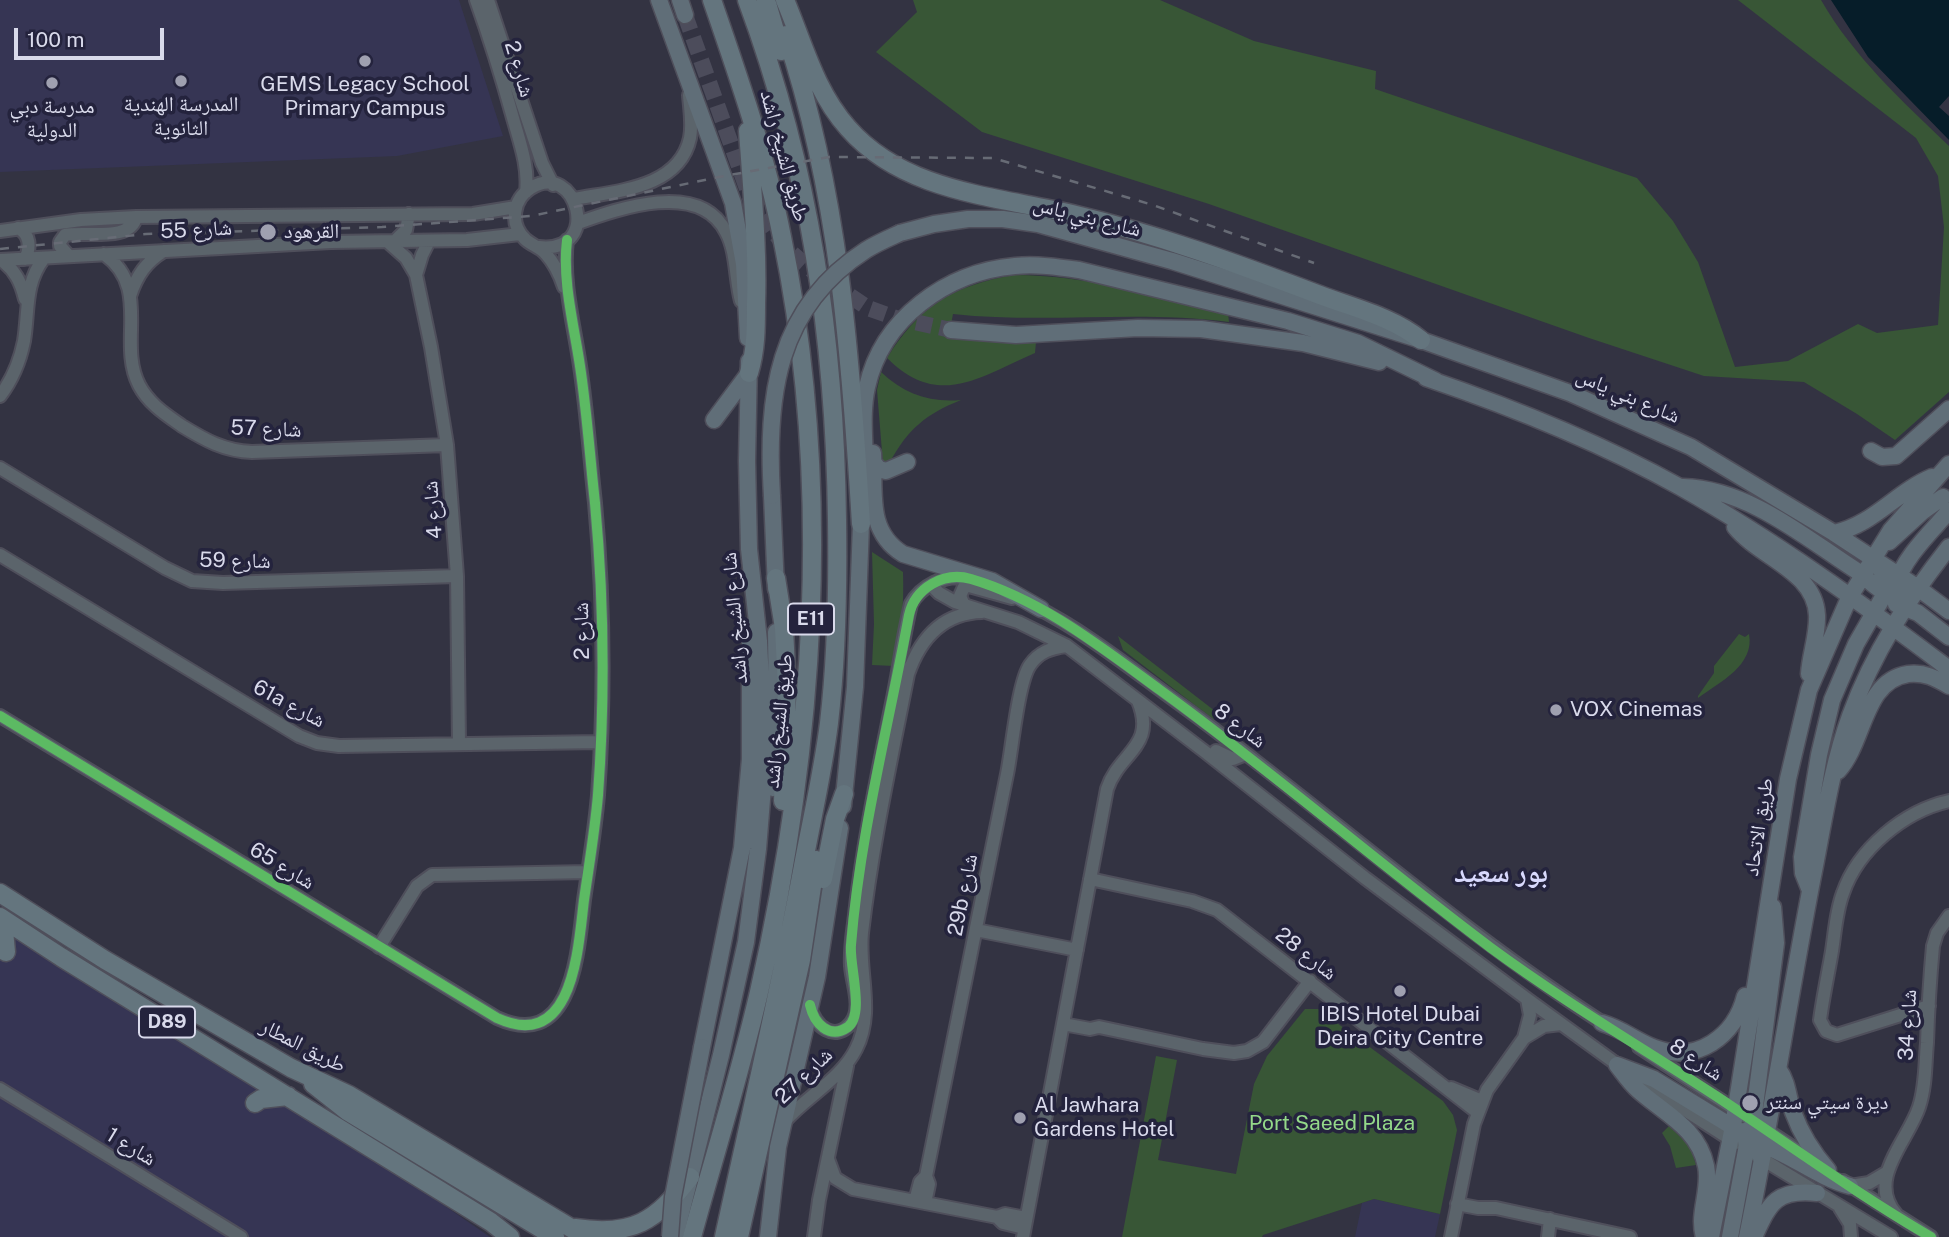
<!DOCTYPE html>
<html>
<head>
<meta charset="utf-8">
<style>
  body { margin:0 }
  #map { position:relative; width:1949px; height:1237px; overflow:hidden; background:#333342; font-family:"Public Sans",sans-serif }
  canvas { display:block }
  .scale { position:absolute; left:14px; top:28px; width:150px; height:32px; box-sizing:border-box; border:4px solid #d9daeb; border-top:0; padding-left:9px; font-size:21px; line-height:24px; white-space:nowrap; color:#d9daeb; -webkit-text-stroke:5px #24233d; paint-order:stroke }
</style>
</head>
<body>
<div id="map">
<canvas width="1949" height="1237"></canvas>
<div class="scale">100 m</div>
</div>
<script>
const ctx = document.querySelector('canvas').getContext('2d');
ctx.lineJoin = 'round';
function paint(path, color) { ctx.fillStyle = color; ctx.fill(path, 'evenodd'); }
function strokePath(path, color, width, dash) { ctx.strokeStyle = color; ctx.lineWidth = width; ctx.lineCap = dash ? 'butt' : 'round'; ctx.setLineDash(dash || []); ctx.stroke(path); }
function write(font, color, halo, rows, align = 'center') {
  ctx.font = font + ' "Public Sans","Noto Naskh Arabic",sans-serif'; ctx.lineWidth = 7; ctx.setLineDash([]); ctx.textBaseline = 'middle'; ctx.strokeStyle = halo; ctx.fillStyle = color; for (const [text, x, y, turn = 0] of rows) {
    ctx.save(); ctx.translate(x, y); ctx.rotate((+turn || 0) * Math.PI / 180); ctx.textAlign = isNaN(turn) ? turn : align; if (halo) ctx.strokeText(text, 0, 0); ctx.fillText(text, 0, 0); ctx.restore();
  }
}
paint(new Path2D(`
  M0 0H459L503 136 397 156 0 172Z
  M0 924 419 1188 490 1237H0Z
  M1374 1199 1440 1214 1435 1237H1355L1362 1203Z`), '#363554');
paint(new Path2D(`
  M913 0H1160L1254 41 1376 71 1375 89 1637 178 1673 221 1698 262 1735 367 1788 361 1858 324 1877 333 1938 325 1944 227 1938 176 1916 138 1738 0H1821C1853 56 1902 101 1949 146V392L1895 440 1857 414 1804 382 1704 376 1589 338 1209 204 982 132 876 52 917 12Z
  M1014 275C1087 275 1157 296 1228 313L1229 322C1137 310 1045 324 953 314L949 335 1036 342 1035 353C981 376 939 410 887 358 919 306 954 285 1014 275Z
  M881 372C904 394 930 403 961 400 926 414 908 429 890 462L883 464 877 390Z
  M872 552 903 572C904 604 902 635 894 666L872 665 874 624Z
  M1739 634 1745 637 1749 634C1755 665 1720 682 1698 698V696L1714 673V666Z
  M1118 636 1224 718 1213 719 1123 650Z
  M1305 1009H1318L1443 1101 1453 1115 1457 1130 1440 1214 1374 1199 1263 1235 1262 1237H1122L1156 1056 1177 1060 1158 1160 1236 1174 1254 1084 1267 1056Z
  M1669 1126 1690 1146 1696 1165 1676 1168 1670 1146 1662 1133Z`), '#385636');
paint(new Path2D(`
  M1831 0H1949V96L1939 107 1949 116V140L1868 57Z`), '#061d29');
strokePath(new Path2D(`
  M685 15 750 197 785 247 810 269 868 308 896 318 951 330`), '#4c4c5b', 16, [16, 8]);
const minor = new Path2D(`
  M476 0C490 39 502 78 513 118 520 143 529 167 526 192
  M488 0 542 163 553 185
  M574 199C615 191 679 189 690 138 693 124 690 109 689 95
  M578 223C620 208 700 180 726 232 737 252 735 279 741 301
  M18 228C30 234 31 247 25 259
  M0 231 81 220 136 217 473 214 516 207
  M395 241 406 230 409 214
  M388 242 406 258 416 275 431 347 447 445 457 576 459 744
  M539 247C604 254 576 159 531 188 513 199 509 224 525 239 531 245 540 247 546 254 555 264 560 275 564 287
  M104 254C152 288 117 342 139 385 149 404 165 414 182 426 205 440 224 451 252 452L447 445
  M69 256 60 246V242L65 235C86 231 131 242 136 217
  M0 260 331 242 467 240 520 234
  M1 260C15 270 21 282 25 299
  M416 275 422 255 429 241
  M130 296C137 275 146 262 164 251
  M0 396C12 380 20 361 24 341 29 311 24 284 44 258
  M0 468 165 568 192 581 223 583 457 576
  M0 555 299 736 317 743 339 746 600 742
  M932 586 939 593 955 602 1018 622 1067 646 1204 751 1365 878 1527 999 1640 1081 1736 1143
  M964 605 960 596 964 587 969 586 1012 598
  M1034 606C1088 633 1135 672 1184 707 1327 812 1459 931 1609 1027
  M0 716 497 1018C574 1053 578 948 584 900 589 865 595 830 598 795 605 698 604 600 595 503 590 458 587 412 580 366 574 325 562 281 567 240
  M1216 751 1233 759 1246 754
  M1090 879 1192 901 1217 910 1477 1112
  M976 930 1077 950
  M379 947 417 886 432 875 588 872
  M810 1006C814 1026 835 1043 851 1023 863 1008 852 983 851 966 850 951 852 938 854 923 862 849 877 777 892 703 899 670 903 637 911 604 921 586 945 574 965 578
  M1929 1006 1837 1035 1826 1031 1820 1020C1823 997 1828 974 1832 951 1835 932 1836 911 1843 893 1858 849 1904 811 1949 801
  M1063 1024 1090 1029 1099 1027 1203 1049 1234 1053 1247 1051 1263 1042 1310 981
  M1524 1038 1530 1015 1527 999
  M1639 1047 1820 1165
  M1451 1088 1482 1101
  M0 1089 241 1237
  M785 1121C807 1096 841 1079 856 1049 875 1012 858 972 862 933 872 846 891 760 908 674 920 639 942 613 982 612
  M1757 1156 1891 1237
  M828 1159 835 1178 853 1189 997 1217 1005 1214 1026 1218
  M1843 1181 1931 1237
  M1850 1186 1869 1183 1886 1173
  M915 1201 920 1182 926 1176
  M925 1203 929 1184 926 1176C953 1042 980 908 1007 774 1012 750 1018 682 1030 665 1039 652 1051 648 1066 646
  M1457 1204 1478 1208H1496L1630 1237
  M1840 1208 1850 1224 1851 1237
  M1896 1214C1866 1179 1908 1141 1919 1107 1926 1086 1925 1064 1927 1043 1928 1011 1930 978 1933 946L1937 933 1949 916
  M997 1217 1003 1223 1024 1228
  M814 1237 819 1200 847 1066
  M1023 1237 1107 789C1119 752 1157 747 1138 701
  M1451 1237 1474 1124 1487 1090 1524 1038 1544 1026 1561 1024
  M1548 1237 1550 1219`);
const major = new Path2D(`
  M659 0 733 203 744 264 748 338
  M680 0 685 15
  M900 233 934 224 968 219H1003L1038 224 1172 261 1421 340 1570 393 1691 447 1834 533 1918 588 1949 611
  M951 330 1016 335 1138 328 1201 329 1303 343 1379 362
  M1426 378C1514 408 1599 442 1680 487 1774 540 1863 604 1949 669
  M714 420 749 373
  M1871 451 1882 457 1896 456 1949 409
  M873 453C875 492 866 531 903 554L992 581 1041 609
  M874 463 879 469 886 471 907 462
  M865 468C865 441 861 413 867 387 882 319 946 272 1015 266 1037 264 1058 267 1079 270L1288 321 1358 343 1436 381
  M1683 487C1749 489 1804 537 1857 571 1867 578 1876 589 1888 594 1898 599 1910 594 1918 588
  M772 496 776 589
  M1735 527C1760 558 1815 571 1817 615 1818 635 1810 655 1809 674
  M1834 533C1873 525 1896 492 1932 477
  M1889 542 1922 512 1943 497
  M1895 586C1904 557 1930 533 1949 511
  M1896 604 1918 613 1949 637
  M1838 771C1865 742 1863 681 1908 674 1924 672 1936 678 1949 686
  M773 788 777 716 776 632
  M843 806 855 687 861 524 865 515
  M1809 888 1803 873 1802 857 1819 755 1832 700 1856 644 1883 597V574L1876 561
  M1602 1023C1623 1029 1636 1041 1655 1048 1697 1064 1735 1036 1745 996
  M702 1047 742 848 750 759V637
  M1617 1065C1624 1074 1630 1083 1638 1090 1665 1114 1698 1128 1706 1166 1711 1190 1697 1213 1704 1237
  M1617 1065 1654 1079 1741 1132
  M1779 1070C1788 1082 1788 1098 1793 1112 1801 1134 1813 1153 1828 1170
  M1757 1143C1790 1153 1816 1177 1850 1186
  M1762 1159 1754 1142 1752 1129 1776 943 1773 907
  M1755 1235C1770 1202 1777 1189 1817 1193
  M675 1237 721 1055 746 942 758 849 763 787V724L759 641 749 549 747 461 749 361
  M768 1237 778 1147 817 977 840 828
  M1711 1237 1733 1126 1788 779 1809 690 1849 598 1891 530 1949 464
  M1730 1237 1747 1145 1744 1131
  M1747 1237C1771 1119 1789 1000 1812 881 1823 827 1831 768 1850 716 1873 653 1908 599 1949 547`);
const highway = new Path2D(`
  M766 0 781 51
  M785 0C804 45 815 91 848 128 904 192 995 196 1072 214 1157 234 1238 264 1320 295 1354 308 1393 317 1421 340
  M786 35C839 192 851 360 861 524
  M748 131C752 189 758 246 756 304 756 328 756 350 749 373
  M776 578 784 628 787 688 783 801
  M823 879 835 819 844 794
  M0 893 105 960 291 1068 349 1095 586 1237
  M0 917 61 957 491 1222 510 1237
  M3 919 6 952
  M313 1084 347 1111 555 1237
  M255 1103 261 1099 288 1096
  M575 1228C633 1237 656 1221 690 1177
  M692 1237C714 1156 740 1075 759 992 815 746 833 486 782 237 766 156 739 78 712 0
  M724 1237C751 1113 780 990 803 866 812 818 823 771 829 723 837 655 838 588 837 520 835 341 810 169 747 0
  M739 1237 801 960 816 860`);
strokePath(minor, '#4f4f5b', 16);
strokePath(major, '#4f4f5b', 19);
strokePath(highway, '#4f4f5b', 21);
strokePath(minor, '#5b646b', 12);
strokePath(major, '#606e78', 16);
strokePath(highway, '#64757e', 18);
strokePath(new Path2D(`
  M0 249 146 234 382 227 531 216 719 177 829 157 993 158 1153 205 1314 263`), '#676b75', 2.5, [9, 9]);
const majorBridge = new Path2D(`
  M772 496C766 397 776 308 866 250 877 243 889 238 900 233
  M670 1237 673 1197 702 1047`);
strokePath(majorBridge, '#4f4f5b', 19, []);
strokePath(majorBridge, '#606e78', 16);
strokePath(new Path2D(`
  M0 716 497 1018C574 1053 578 948 584 900 589 865 595 830 598 795 605 698 604 600 595 503 590 458 587 412 580 366 574 325 562 281 567 240
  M810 1005C814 1023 829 1040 848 1027 865 1014 849 965 851 945 860 833 889 724 909 615 915 588 944 571 971 579 1042 600 1101 647 1160 690 1273 772 1379 864 1491 948 1563 1001 1641 1047 1716 1096 1787 1143 1857 1194 1931 1237`), '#5cba63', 10);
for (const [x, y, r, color] of [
  [365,61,7,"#9fa0b0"],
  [181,81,7,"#9fa0b0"],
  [52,83,7,"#9fa0b0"],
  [268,232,9,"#9fa0b0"],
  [1556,710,7,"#9fa0b0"],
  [1400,991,7,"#9fa0b0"],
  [1750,1103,9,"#9fa0b0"],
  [1020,1118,7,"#9fa0b0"]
]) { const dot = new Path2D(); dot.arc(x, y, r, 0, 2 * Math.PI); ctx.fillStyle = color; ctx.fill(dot); strokePath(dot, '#24233d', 2.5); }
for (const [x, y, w] of [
  [811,619,46],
  [167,1022,56]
]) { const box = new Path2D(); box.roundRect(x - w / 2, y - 15.5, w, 31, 5); ctx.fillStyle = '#24233d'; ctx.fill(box); strokePath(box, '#d9daeb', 2); }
write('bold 19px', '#d9daeb', null, [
  ["E11",811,619],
  ["D89",167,1022]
]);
write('21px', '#d9daeb', '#24233d', [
  ["شارع 2",519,69,73],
  ["طريق الشيخ راشد",784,156,75],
  ["شارع بني ياس",1087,217,14],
  ["شارع 55",196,230,-3],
  ["شارع بني ياس",1628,396,23],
  ["شارع 57",266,429,2],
  ["شارع 4",433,510,-95],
  ["شارع 59",235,561,1],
  ["شارع الشيخ راشد",735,618,-95],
  ["شارع 2",582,631,-91],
  ["61a شارع",289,704,28],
  ["طريق الشيخ راشد",779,721,-84],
  ["شارع 8",1240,726,37],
  ["طريق الاتحاد",1759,827,-81],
  ["شارع 65",282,866,31],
  ["29b شارع",963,895,-79],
  ["شارع 28",1306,954,38],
  ["شارع 34",1908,1025,-87],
  ["طريق المطار",303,1046,27],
  ["شارع 8",1696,1060,33],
  ["شارع 27",804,1076,-44],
  ["شارع 1",131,1147,31]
]);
write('21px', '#d9daeb', '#24233d', [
  ["GEMS Legacy School",365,85],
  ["Primary Campus",365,109],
  ["المدرسة الهندية",181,105],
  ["الثانوية",181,129],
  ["مدرسة دبي",52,107],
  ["الدولية",52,131],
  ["القرهود",284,232,"left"],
  ["VOX Cinemas",1570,710,"left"],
  ["IBIS Hotel Dubai",1400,1015],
  ["Deira City Centre",1400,1039],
  ["ديرة سيتي سنتر",1766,1103,"left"],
  ["Al Jawhara",1034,1106,"left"],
  ["Gardens Hotel",1034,1130,"left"]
]);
write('21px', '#94d989', '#24233d', [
  ["Port Saeed Plaza",1332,1124]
]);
write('bold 28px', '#d8d9fd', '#24233d', [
  ["بور سعيد",1501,873]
]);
</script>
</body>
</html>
